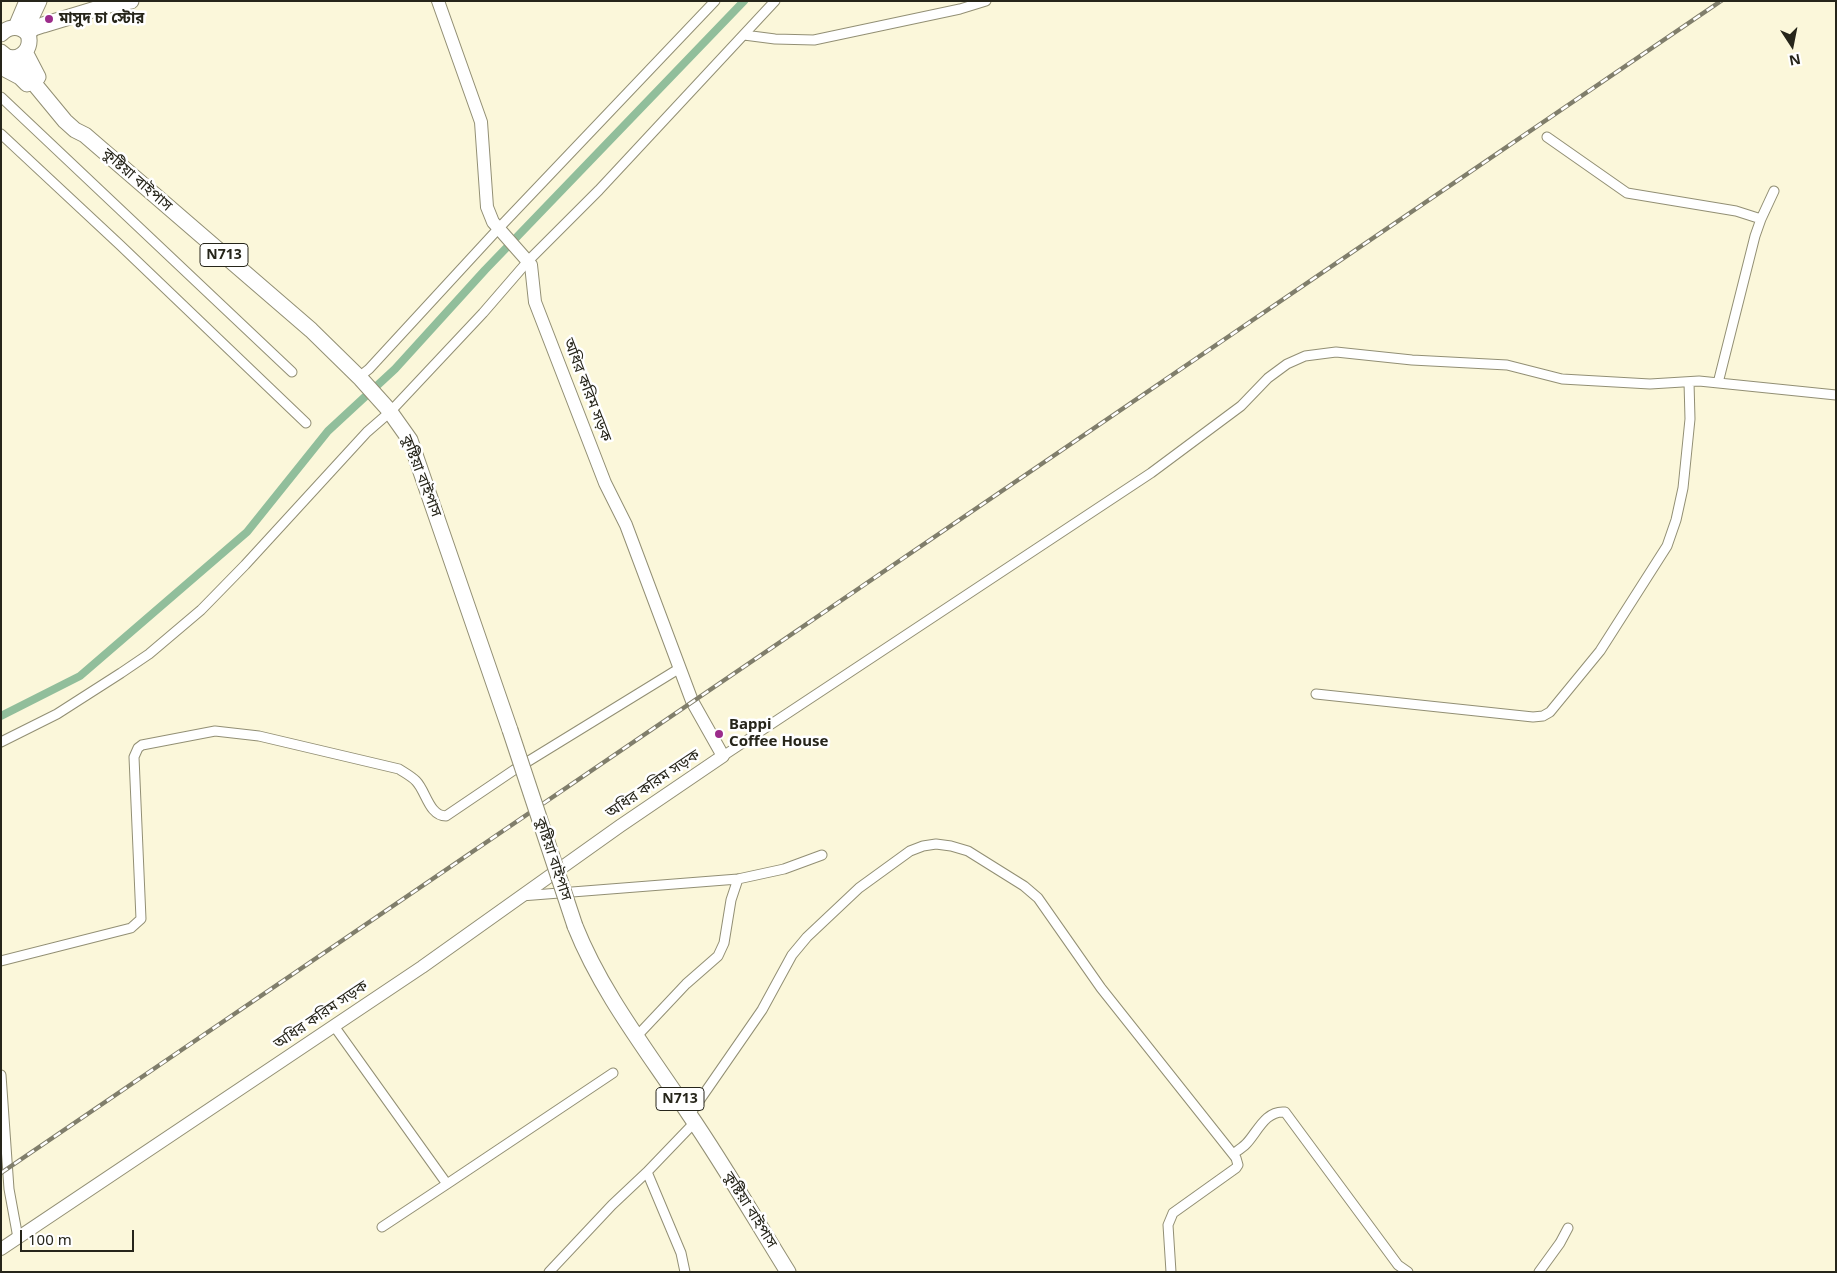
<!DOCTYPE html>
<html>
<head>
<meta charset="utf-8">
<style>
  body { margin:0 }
  #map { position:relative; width:1837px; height:1273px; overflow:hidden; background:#fbf7da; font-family:"Noto Sans",sans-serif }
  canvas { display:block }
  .frame { position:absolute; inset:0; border:2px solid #26251a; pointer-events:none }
  .north { position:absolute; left:1767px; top:20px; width:50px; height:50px; -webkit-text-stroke:4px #fff; paint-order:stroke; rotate:169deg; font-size:14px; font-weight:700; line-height:20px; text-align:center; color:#26251a }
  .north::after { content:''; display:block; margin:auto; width:18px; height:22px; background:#26251a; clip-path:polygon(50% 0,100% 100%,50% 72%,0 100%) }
  .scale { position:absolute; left:20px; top:1230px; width:114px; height:22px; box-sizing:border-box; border:2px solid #26251a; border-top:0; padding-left:6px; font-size:15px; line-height:18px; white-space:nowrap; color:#26251a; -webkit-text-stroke:4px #fff; paint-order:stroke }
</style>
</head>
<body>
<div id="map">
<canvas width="1837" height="1273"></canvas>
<div class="frame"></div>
<div class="north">N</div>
<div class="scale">100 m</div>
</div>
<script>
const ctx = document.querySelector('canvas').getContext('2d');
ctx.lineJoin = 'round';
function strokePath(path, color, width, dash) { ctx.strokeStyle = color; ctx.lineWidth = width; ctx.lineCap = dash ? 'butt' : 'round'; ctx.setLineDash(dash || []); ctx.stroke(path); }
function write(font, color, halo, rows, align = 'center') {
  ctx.font = font + ' "Noto Sans","Noto Sans Bengali",sans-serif'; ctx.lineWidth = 5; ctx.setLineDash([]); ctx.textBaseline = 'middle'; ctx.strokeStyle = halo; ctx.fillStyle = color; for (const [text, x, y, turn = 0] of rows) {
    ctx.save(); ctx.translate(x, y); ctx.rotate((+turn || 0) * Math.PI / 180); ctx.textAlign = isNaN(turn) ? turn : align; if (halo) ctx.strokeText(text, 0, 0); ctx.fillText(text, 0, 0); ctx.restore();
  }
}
strokePath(new Path2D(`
  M1 716 80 676 247 532 328 431 395 369 485 270 744 1`), '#91be9b', 8);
const minor = new Path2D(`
  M744 35 775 39 814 40 960 9 986 1
  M1 97 292 372
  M1 134 120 245 306 423
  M1547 137 1627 193 1736 211 1761 219
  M359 377 369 369 498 229 715 1
  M1718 383 1755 236 1761 219 1774 191
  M1316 694 1533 717 1543 716 1550 712 1600 651 1667 546 1676 520 1683 488 1690 419 1689 382
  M1 742 57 714 121 673 149 654 201 610 245 565 367 432 390 412 483 313 528 261 599 190 775 1
  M723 756 1151 473 1241 406 1268 378 1287 364 1305 356 1336 352 1412 360 1507 365 1562 379 1650 384 1699 381 1836 395
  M521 896 738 879 784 869 822 855
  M1 961 131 928 141 919 134 757 138 748 142 745 215 731 259 736 399 769C405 773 411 776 416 781 426 791 429 816 446 816L514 770 680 668
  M334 1026 447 1184 613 1073
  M637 1036 686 984 718 956 724 943 731 900 738 879
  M1 1075 9 1189 18 1238
  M690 1114 762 1010 792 955 807 937 859 888 910 851 923 846 936 844 951 846 968 851 1024 886 1038 898 1101 988 1236 1158 1238 1165 1236 1168 1173 1213 1168 1225 1171 1272
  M1233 1154C1237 1151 1242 1148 1246 1144 1257 1133 1265 1110 1285 1112L1398 1265 1408 1272
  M647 1172 681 1253 685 1272
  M382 1227 447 1184
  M549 1272 612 1205 647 1172 695 1122
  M1539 1272 1560 1243 1568 1228`);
const secondary = new Path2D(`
  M1 1249 422 967 620 826 723 756 692 701 626 525 605 483 535 302 531 265 493 222 487 207 481 122 438 1`);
const primary = new Path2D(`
  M27 33 34 28 43 25 112 4 131 1`);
const trunk = new Path2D(`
  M16 27 27 1
  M25 31 39 1
  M1 34C9 26 20 25 28 34 34 52 14 66 1 52
  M25 52 38 77
  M13 58 65 121 75 130 85 135 311 330 361 379 388 409 410 440 510 730
  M1 67 20 77 27 84
  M575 926C602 994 649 1053 689 1114 724 1165 755 1219 788 1272`);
strokePath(minor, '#928f74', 11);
strokePath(secondary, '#928f74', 14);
strokePath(primary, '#928f74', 17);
strokePath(trunk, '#928f74', 17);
strokePath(minor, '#fff', 9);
strokePath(secondary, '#fff', 12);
strokePath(primary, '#fff', 15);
strokePath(trunk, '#fff', 15);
const rail = new Path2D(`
  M1 1173 1721 1`);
strokePath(rail, '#807e6b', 4.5);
strokePath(rail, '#fff', 2.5, [8]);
const trunkBridge = new Path2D(`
  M510 730 575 926`);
strokePath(trunkBridge, '#928f74', 17, []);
strokePath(trunkBridge, '#fff', 15);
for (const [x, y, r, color] of [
  [49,19,5,"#9c2c8b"],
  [719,734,5,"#9c2c8b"]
]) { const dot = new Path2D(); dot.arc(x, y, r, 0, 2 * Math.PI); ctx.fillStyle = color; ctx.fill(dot); strokePath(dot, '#fff', 2); }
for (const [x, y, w] of [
  [224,255,48],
  [680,1099,48]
]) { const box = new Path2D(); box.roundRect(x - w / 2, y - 11.5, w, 23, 4); ctx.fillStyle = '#fff'; ctx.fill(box); strokePath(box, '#26251a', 1); }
write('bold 14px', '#26251a', null, [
  ["N713",224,255],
  ["N713",680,1099]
]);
write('bold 15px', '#26251a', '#fff', [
  ["মাসুদ চা স্টোর",59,19],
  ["Bappi",729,725],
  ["Coffee House",729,742]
], 'left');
write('15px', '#26251a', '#fff', [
  ["কুষ্টিয়া বাইপাস",137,180,41],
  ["অধির করিম সড়ক",587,390,69],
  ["কুষ্টিয়া বাইপাস",421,476,69],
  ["অধির করিম সড়ক",653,784,-34],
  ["কুষ্টিয়া বাইপাস",553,859,72],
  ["অধির করিম সড়ক",321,1015,-34],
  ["কুষ্টিয়া বাইপাস",750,1210,58]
]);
</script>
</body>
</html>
